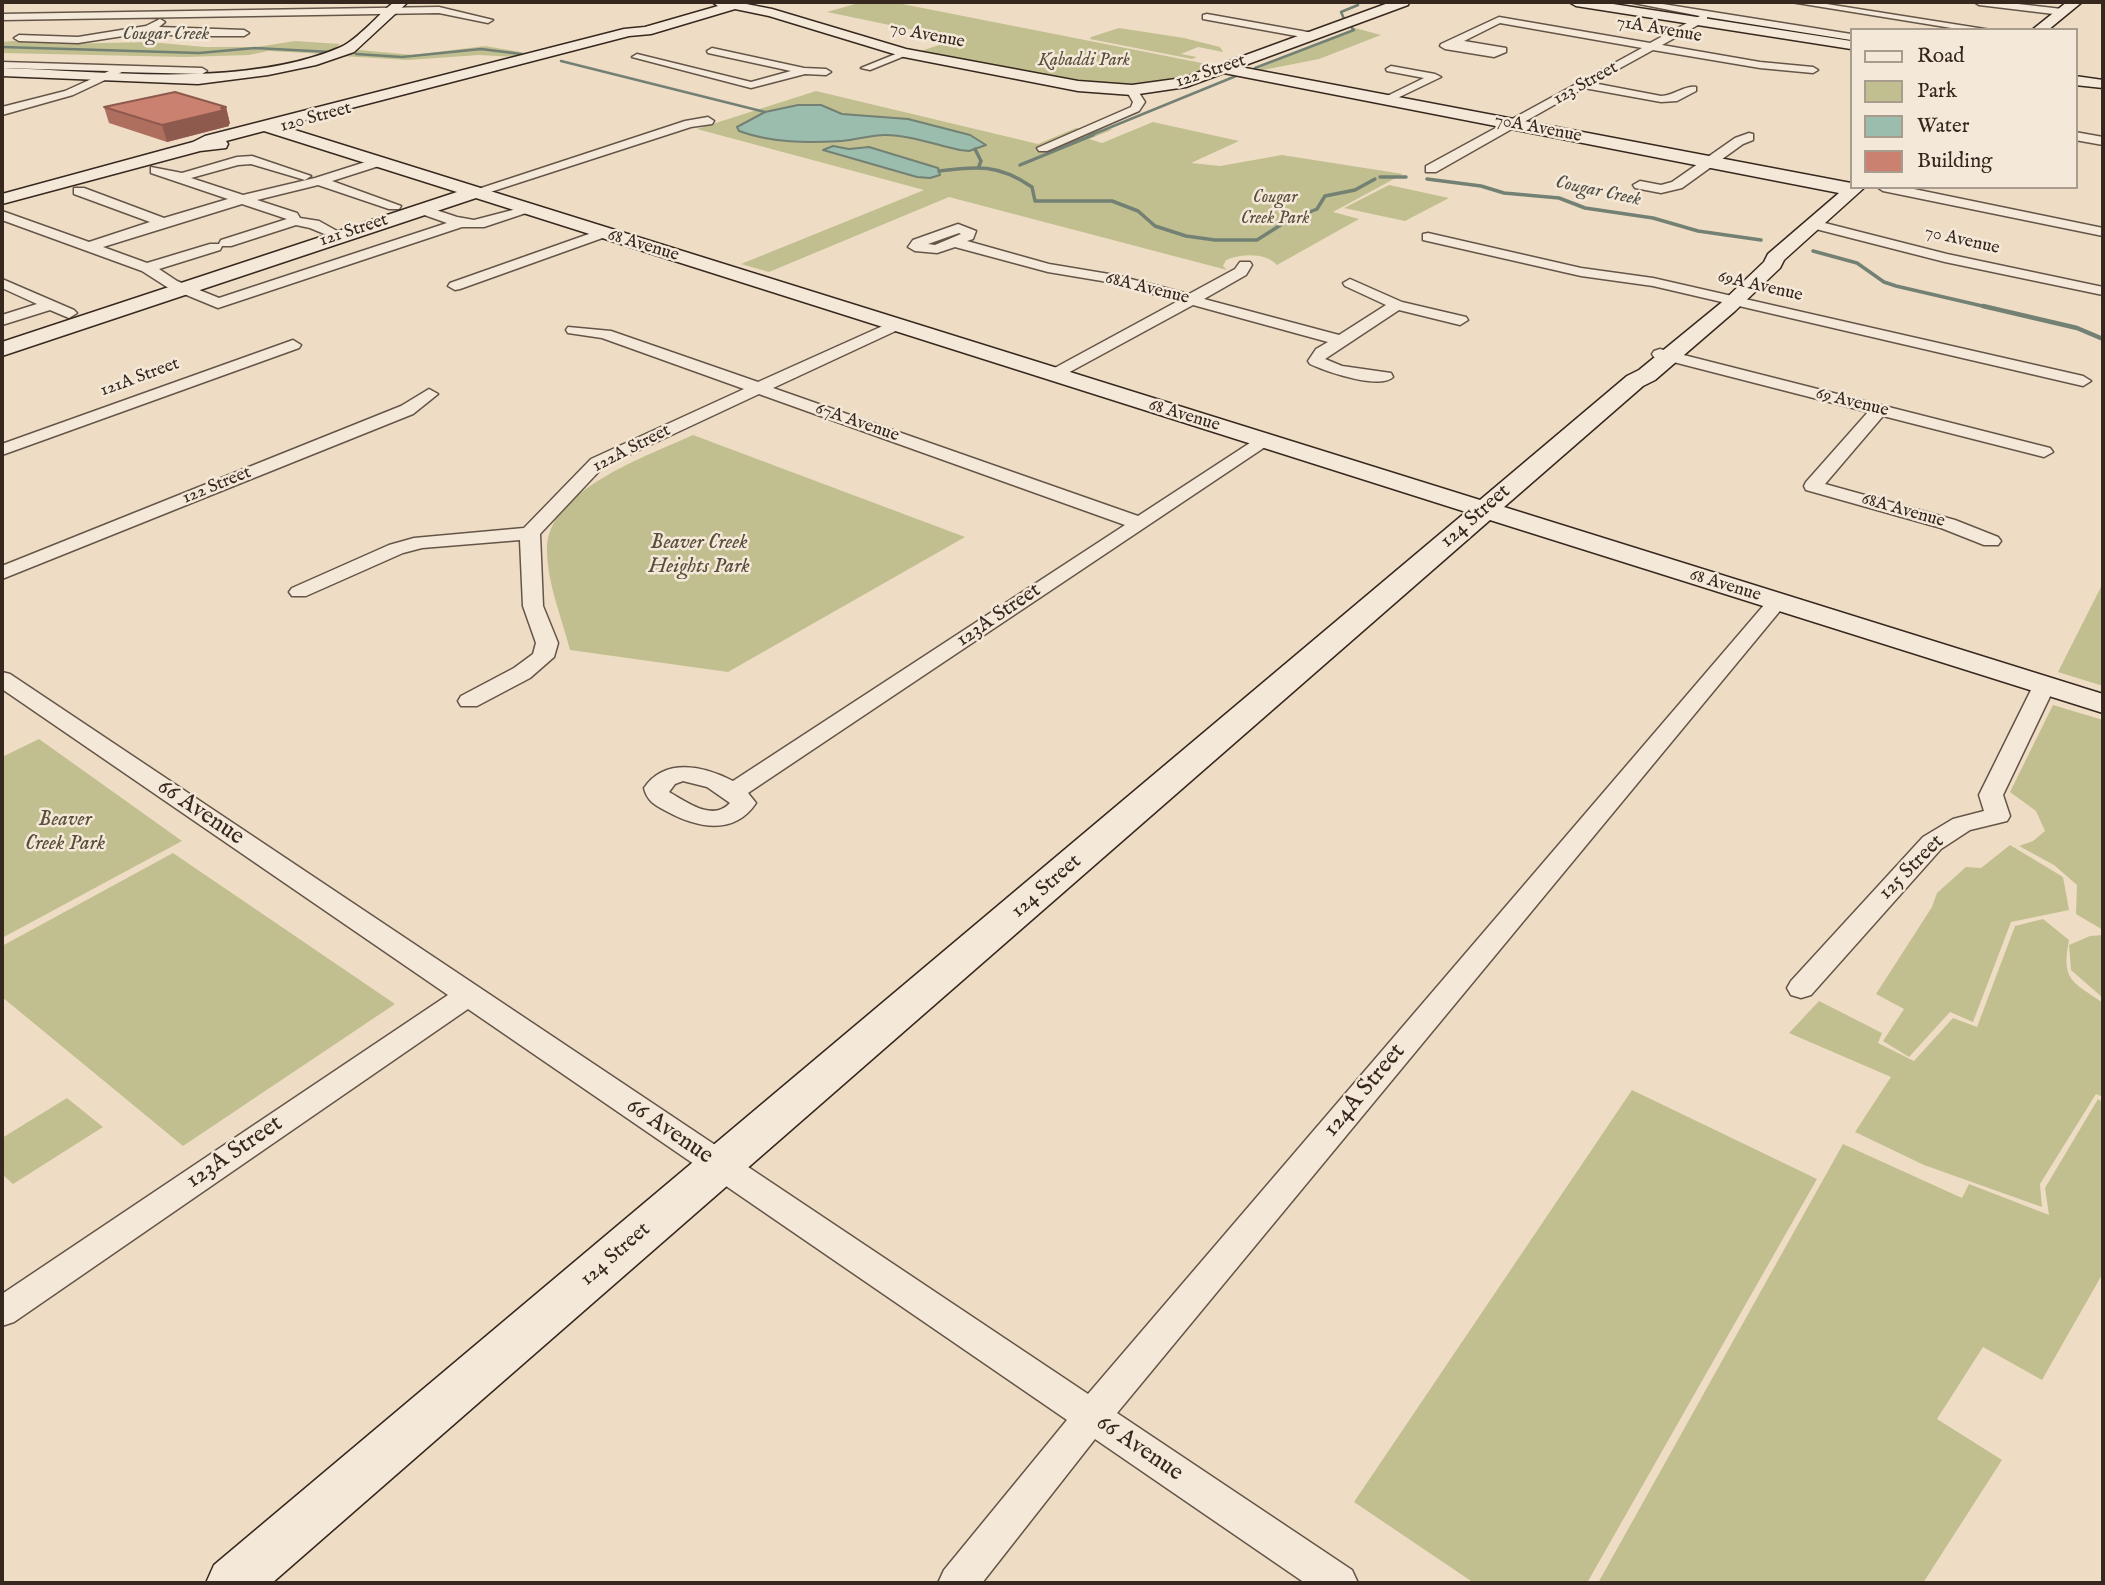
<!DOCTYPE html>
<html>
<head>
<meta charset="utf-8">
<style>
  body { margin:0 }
  #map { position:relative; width:2105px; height:1585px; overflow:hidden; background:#eeddc4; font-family:"IM FELL English",serif }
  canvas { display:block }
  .frame { position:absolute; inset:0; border:4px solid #37281f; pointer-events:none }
  .legend { position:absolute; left:1850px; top:28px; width:228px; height:161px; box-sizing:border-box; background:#f4e9d9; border:2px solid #a89c8f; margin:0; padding:9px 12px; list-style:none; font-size:21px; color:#37281f }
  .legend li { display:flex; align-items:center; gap:14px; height:35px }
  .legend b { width:35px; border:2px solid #a89c8f }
</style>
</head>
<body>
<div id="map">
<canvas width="2105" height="1585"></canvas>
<div class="frame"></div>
<ul class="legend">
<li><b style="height:9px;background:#f4e9d9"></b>Road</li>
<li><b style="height:19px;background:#c1bf8f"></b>Park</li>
<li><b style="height:19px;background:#9bbdad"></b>Water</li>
<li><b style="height:19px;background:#cb816f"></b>Building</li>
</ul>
</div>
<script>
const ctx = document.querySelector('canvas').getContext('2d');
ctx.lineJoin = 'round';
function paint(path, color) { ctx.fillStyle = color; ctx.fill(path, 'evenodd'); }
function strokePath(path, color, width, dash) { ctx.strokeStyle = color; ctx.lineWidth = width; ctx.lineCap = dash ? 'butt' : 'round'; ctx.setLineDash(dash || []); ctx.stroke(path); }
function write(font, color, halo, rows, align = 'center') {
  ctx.font = font + ' "IM FELL English",serif'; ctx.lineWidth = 5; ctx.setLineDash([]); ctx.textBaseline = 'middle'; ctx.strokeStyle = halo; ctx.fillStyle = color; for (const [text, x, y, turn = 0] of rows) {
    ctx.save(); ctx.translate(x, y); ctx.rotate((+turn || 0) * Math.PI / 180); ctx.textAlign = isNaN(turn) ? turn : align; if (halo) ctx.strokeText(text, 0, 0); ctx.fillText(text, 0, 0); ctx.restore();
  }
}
paint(new Path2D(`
  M862 2H892L1217 66C1204 71 1190 78 1177 82 1107 100 991 64 918 52L957 39 827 12Z
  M1119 28 1184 38 1220 47 1223 52 1198 47 1181 54 1197 57 1192 59 1090 39 1091 37Z
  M1355 28 1381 35 1319 59 1263 70 1257 69Z
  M24 40 59 44 150 42 205 47H257L295 41 340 44 327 54 268 51 249 55 185 57 2 53V42Z
  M485 46 526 53 516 57 479 55 408 60 341 56 359 50 413 55Z
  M816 91 1038 144 1076 128 1094 131 1114 129 1089 139 1102 143 1153 122 1239 141 1191 163 1220 166 1282 155 1403 174 1333 212 1359 219 1277 265C1265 252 1241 254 1226 260L1223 266 1227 270 949 197 769 272 741 264 924 190 697 129Z
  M1389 185 1449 198 1405 221 1344 208Z
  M693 435 965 537 728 672 570 650C562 618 547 583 547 550 546 490 648 456 693 435Z
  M2103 583V686L2058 672Z
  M2053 705 2103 720V930L2076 914 2077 885 2054 865 2019 846 2033 841 2045 831 2036 811 2010 792Z
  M39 739 182 841 2 938V757Z
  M2010 845 2063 877 2069 910 2011 922 1973 1022 1950 1012 1909 1057 1883 1041 1904 1009 1876 994 1932 907 1937 893 1966 867 1981 868Z
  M173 853 395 1004 183 1146 2 997V946Z
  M2043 919 2069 940C2061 981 2072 981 2103 1003V1097L2096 1094 2040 1184 2042 1207 1924 1165 1855 1132 1891 1077 1789 1033 1819 1001 1882 1033 1878 1043 1914 1061 1953 1018 1977 1027 2015 926Z
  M2103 935V998L2071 970 2069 945 2090 936Z
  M1632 1090 1817 1179 1587 1583H1474L1354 1502Z
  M67 1098 103 1127 13 1184 2 1174V1138Z
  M2098 1099 2103 1102V1273L2042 1380 1983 1347 1937 1419 2002 1460 1923 1583H1598L1843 1144 1962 1198 1969 1184 2049 1215 2045 1188Z`), '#c1bf8f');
const water = new Path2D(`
  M798 105H821L842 114 908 119 970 135 986 145 969 151 960 150C936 145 910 135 885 135 871 135 856 140 842 141 807 143 772 143 739 131L737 127 765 112Z
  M833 146 849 149 869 147 938 168 940 175 930 178 917 177 823 150Z`);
paint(water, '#9bbdad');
strokePath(water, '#738174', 2);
strokePath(new Path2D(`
  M1345 21 1341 12 1358 5
  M2 47 199 53 255 48 331 52
  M356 54 402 57 481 49 521 54
  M561 61 765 112
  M1255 68 1354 30 1352 28
  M1089 136 1236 76`), '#738174', 2.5);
strokePath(new Path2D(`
  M975 149 981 161 979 166
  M1020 165 1093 135
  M939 171C977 166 999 164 1032 187L1035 201H1112L1138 211 1155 226 1186 236 1215 240H1257L1287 221 1317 209 1325 196 1355 190 1375 179
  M1380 177H1406
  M1427 179 1481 186 1504 193 1559 198 1585 208 1653 218 1698 231 1761 240
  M1813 251 1857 263 1884 282 1896 286 1991 308`), '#738174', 3.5);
strokePath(new Path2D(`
  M1983 306 2077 328 2103 339`), '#738174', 4.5);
const street = new Path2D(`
  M1629 2H1650L1851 34V40L1707 17V20L1662 45 1760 62 1813 67 1818 70 1813 73 1760 68 1653 50 1593 83 1661 96C1674 96 1684 85 1696 87V91L1677 101 1661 102 1584 88 1436 172H1426V166L1642 48 1500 23 1464 41 1506 48V52L1494 57 1445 49 1440 46 1441 44 1499 17 1650 43 1700 16Z
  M1791 2H1814L1991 30H1964Z
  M1974 2H2001L2062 9 2067 12 2062 15 1979 5Z
  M439 7 493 20 488 23 439 13 2 20V14Z
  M1207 14 1313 33 1318 36 1313 39 1203 19V15Z
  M160 19 165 22 159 27 244 30 249 33 244 36H178L149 32 78 43 19 41 14 38 19 35 78 37 146 26Z
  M712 48 804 68 826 69 831 72 826 75 805 74 751 88 632 57 637 54 751 82 791 71 708 53 707 51Z
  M903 51 912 53 870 70 861 68Z
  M2 62 202 68 207 71 202 74 122 72 73 95 2 115V107L65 91 109 71 2 68Z
  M1391 66 1435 74 1441 77 1387 103 1383 102V98L1424 78 1387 71 1386 69Z
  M1128 88H1136L1145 102 1139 111 1047 151H1039L1037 148 1131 107 1133 102 1126 90Z
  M708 117 714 121 712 124 691 127 478 196 473 197 466 193 685 121Z
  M2075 132 2103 137V145L2075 140Z
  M1749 133 1753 134V140L1743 144 1682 188 1661 193 1635 188 1633 185 1640 181 1661 185 1672 182 1735 138Z
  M252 156 311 176 305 180 251 164 238 165 191 178 243 195 315 178 378 158 384 162 382 165 332 181 401 206 399 209H389L318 185 257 200 297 213 300 218 319 221 346 236 339 240 310 228 296 225 231 246H222L220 250 159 269 177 281 219 298 447 223 416 212V206L421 205 457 217 474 220 528 206 535 210 484 227H462L218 308 167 287 142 271 2 220V211L89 242 150 222 74 194V188H84L164 218 228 199 151 173V167L182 173 237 157ZM242 204 287 219 221 240 219 244H210L147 263 103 247Z
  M1877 187H1904L2103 228V236L1883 191Z
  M1813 220 1947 254 2103 287V295L1945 262 1808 227 1806 224Z
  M958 224 976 231 973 239 967 241 1049 264 1115 275 1189 294 1235 269 1240 262H1250L1252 265 1246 275 1204 299 1339 335 1386 305 1345 286 1343 283 1350 279 1402 302 1466 317 1468 320 1460 325 1399 310 1325 359 1342 366 1391 373 1393 377C1380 390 1327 372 1310 364L1308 361 1316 349 1328 342 1193 305 1055 380 1049 379 1047 375 1049 371 1178 301 1114 283 1048 272 955 247 937 253 915 251 908 247 913 240ZM959 233 961 234 935 245 928 244Z
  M603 229 610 233 608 236 460 289 455 290 448 286 450 283Z
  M1428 233 1581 268 1653 278 2083 376 2091 381 2083 386 1653 286 1581 276 1423 240V234Z
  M2 279 74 310 77 313 69 318 50 310 2 325V315L37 304 2 288Z
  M896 320 902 322 904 325 902 328 773 388 1138 516 1259 437H1271L1274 441 748 793 756 803C734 836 697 828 666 811 655 805 647 801 644 788 665 757 704 766 733 781L1125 525 759 394 603 467 540 534 543 606 558 643 554 657 530 678 477 706H461L458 701 461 696 514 668 533 654 536 643 523 606 520 540 422 548 403 553 306 596H292L289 592 292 588 389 545 414 538 524 528 591 459 744 389 602 338 568 333 566 330 568 327 611 331 758 382ZM683 781 707 787 730 803C712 822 687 802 669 792L675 784Z
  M293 340 301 345 299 348 2 455V444Z
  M1660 349 2050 448 2053 452 2044 457 1883 416 1825 484 1955 520 1998 537 2001 541 1998 545H1984L1941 528 1806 490 1804 486 1806 482 1868 412 1654 357 1652 354 1654 351Z
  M429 389 438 394 413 414 2 579V566L401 406Z
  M1777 596 1784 598 1787 602 1784 606 1117 1413 1352 1570 1358 1583H1305L1095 1439 982 1583H938L944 1570 1067 1420 468 1009 14 1322 2 1326V1294L448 995 2 689V672L10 674 1088 1394 1770 598Z
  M2044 679 2052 681 2055 686 2003 795 2010 816 2007 821 1970 830 1941 849 1811 995 1801 998 1791 995 1787 988 1791 981 1923 837 1953 819 1984 811 1979 795 2033 686 2036 681Z`);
const secondary = new Path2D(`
  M394 2H408L354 52 316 65 268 75 198 84 2 76V68C106 71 244 89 341 47 357 40 379 14 394 2Z
  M712 2H736L772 9 906 49 1078 81 1132 85 1183 78 1391 2H1409L1408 5 1240 67 1851 183V187H1865L1784 260 1780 268 1735 311 1655 380 1643 386 1504 507 2103 694V713L1490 520 272 1583H206L214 1565 1466 512 476 198 2 356V342L457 192 264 131 226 141 228 144 226 148 200 151 2 204V194L193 142 205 136 624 29 645 27 718 6ZM735 9 769 16 904 57 1078 91 1132 95 1186 87 1224 73 1839 193 1768 254 1764 262 1721 303 1639 370 1627 376 1480 500 282 126 629 36 651 34Z
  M1569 2H1600L1851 41V49L1576 6Z
  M2067 2H2082L2048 30H2032Z
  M2075 76 2103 80V88L2075 85Z`);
strokePath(street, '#655548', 3);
strokePath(secondary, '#37281f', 3);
paint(street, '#f4e9d9');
paint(secondary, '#f4e9d9');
paint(new Path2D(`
  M104 107H226L230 124H229V126L167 142 109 123Z`), '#af6f5f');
paint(new Path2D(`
  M226 107 230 124H229V126L167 142 162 125Z`), '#8e5a4e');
const building = new Path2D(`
  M175 92 226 107 221 108 225 110 162 125 104 107Z`);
paint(building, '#cb816f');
strokePath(building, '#8e5a4e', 2);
write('18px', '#37281f', '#f4e9d9', [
  ["71A Avenue",1659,30,10],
  ["70 Avenue",927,36,11],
  ["122 Street",1211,72,-18],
  ["123 Street",1586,84,-29],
  ["120 Street",316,118,-15],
  ["70A Avenue",1538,129,11],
  ["121 Street",354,231,-18],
  ["70 Avenue",1962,241,13],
  ["68 Avenue",643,246,17],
  ["69A Avenue",1760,287,13],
  ["68A Avenue",1147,289,14],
  ["121A Street",140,378,-20],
  ["69 Avenue",1852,403,14],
  ["68 Avenue",1184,416,17],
  ["67A Avenue",857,423,19],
  ["122A Street",632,449,-27],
  ["122 Street",217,486,-22],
  ["68A Avenue",1903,511,16],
  ["68 Avenue",1725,586,17]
]);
write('italic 18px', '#5a4e3b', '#f4e9d9', [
  ["Kabaddi Park",1084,61],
  ["Cougar",1275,198],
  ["Creek Park",1275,219]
]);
write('italic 19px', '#504d42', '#f4e9d9', [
  ["Cougar Creek",166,35],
  ["Cougar Creek",1598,192,12]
]);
write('21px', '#37281f', '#f4e9d9', [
  ["124 Street",1476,517,-41],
  ["123A Street",999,616,-34],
  ["125 Street",1912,868,-45],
  ["124 Street",1047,887,-41],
  ["124 Street",616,1255,-41]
]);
write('italic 21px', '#5a4e3b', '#f4e9d9', [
  ["Beaver Creek",699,544],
  ["Heights Park",699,568],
  ["Beaver",65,821],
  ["Creek Park",65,845]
]);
write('24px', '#37281f', '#f4e9d9', [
  ["66 Avenue",200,813,34],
  ["124A Street",1365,1091,-50],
  ["66 Avenue",669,1132,34],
  ["123A Street",235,1153,-34],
  ["66 Avenue",1139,1449,34]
]);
</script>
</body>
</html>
